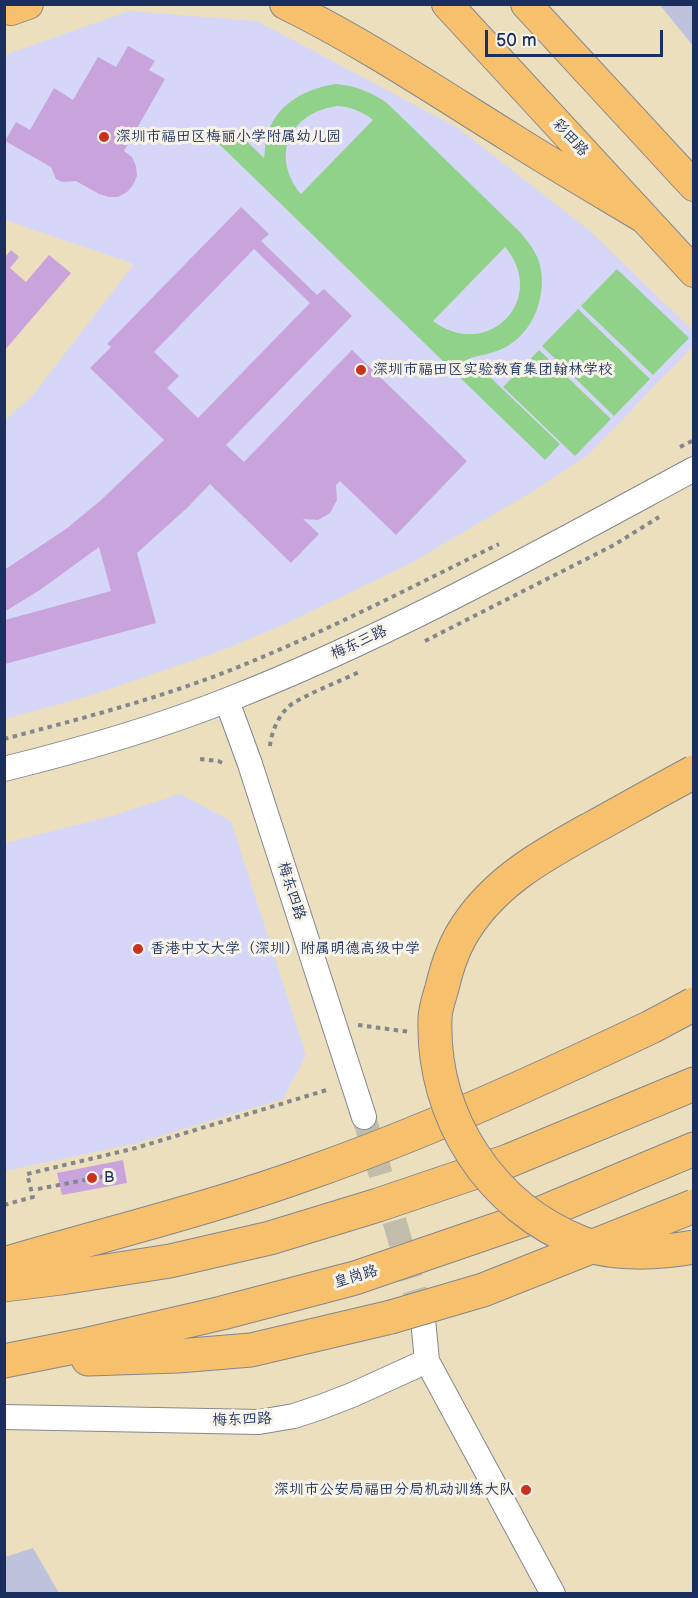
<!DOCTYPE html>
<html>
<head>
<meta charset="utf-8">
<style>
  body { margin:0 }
  #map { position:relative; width:698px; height:1598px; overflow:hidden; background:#ecdfbd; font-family:"Balsamiq Sans",sans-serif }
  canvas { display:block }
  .frame { position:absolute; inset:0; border:6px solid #1b2f5e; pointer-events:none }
  .scale { position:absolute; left:485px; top:30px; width:178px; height:27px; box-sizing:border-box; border:3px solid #1b2f5e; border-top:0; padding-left:8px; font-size:18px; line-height:21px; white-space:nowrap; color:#1b2f5e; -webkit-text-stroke:4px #f7f3e8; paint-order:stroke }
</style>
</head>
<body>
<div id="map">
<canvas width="698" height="1598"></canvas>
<div class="frame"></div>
<div class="scale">50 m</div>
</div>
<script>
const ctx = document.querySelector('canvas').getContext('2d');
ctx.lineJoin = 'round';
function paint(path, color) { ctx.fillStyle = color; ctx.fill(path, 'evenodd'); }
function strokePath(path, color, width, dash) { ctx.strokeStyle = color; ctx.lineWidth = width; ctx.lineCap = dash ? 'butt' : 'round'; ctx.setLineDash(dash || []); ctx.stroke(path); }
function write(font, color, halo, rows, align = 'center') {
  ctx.font = font + ' "Balsamiq Sans","LXGW WenKai TC",sans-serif'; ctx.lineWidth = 6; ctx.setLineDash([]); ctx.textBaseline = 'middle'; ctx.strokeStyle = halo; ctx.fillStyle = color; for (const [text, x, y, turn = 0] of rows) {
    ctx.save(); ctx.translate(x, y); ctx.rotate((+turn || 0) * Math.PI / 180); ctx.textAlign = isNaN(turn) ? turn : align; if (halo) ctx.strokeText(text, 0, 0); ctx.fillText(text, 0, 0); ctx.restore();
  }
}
paint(new Path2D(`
  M129 11 257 21 458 128 589 230 693 331V346L588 455 530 493 411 563 287 623 223 650 92 695 5 719 4 421 33 395 134 264 5 220V55Z
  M180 794 231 821 306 1055 283 1099 133 1144 5 1171V843L115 815Z`), '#d6d7f8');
paint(new Path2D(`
  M660 5H693V46Z
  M33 1548 59 1593H5V1557Z`), '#bec2dd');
paint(new Path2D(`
  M336 84C357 86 371 92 387 103L521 233C529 243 537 253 540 265 547 296 534 331 506 347 495 353 482 355 470 358L560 444 545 460 219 144 234 129 264 158C265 152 265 145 266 139 275 104 304 89 336 84ZM337 106C351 107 362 111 373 120L301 194C270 156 289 113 337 106ZM505 247C549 299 488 362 433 321Z
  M617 269 689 338 653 375 581 306Z
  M578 309 650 379 614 416 542 346Z
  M539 350 611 419 575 456 503 387Z`), '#90d289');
paint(new Path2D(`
  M128 46 155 61 149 70 165 79 124 151 132 157 136 166 137 176 133 185 127 192 118 197H109L99 194 76 181 62 182 56 179 51 167 5 141 16 122 30 130 54 88 73 100 98 57 116 67Z
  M241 207 269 234 261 241 317 295 324 289 352 316 226 445 244 462 352 350 467 461 396 535 340 481 336 485 337 500 330 513 318 520 303 519 319 534 291 563 210 484 187 508 137 553 156 623 5 664V620L111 591 99 547 40 590 4 612V570L66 529 100 501 164 440 90 368 111 347 107 344ZM254 249 310 303 198 418 167 388 179 376 154 352Z
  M11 250 19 257 10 268 26 282 49 255 71 273 4 351V307L6 305 4 303V254L6 256Z
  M123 1160 127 1183 62 1195 57 1173Z`), '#c9a3dc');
strokePath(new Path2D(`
  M364 1117 423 1319`), '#c2bcaa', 24, [24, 12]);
const minor = new Path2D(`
  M227 701 250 764 364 1117
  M4 769C81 750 157 728 230 699 390 636 542 551 694 469
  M427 1361 553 1594
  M4 1417 259 1422 294 1416 321 1407 352 1395 427 1361 423 1319`);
const major = new Path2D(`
  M285 4C364 43 436 91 510 137 554 165 599 191 644 218
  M447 4 694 272
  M526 4 694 186
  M11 10 28 4`);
const highway = new Path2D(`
  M4 1264C106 1234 209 1209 309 1173 426 1132 539 1080 651 1027
  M4 1285 61 1278 170 1261 270 1238 378 1205 508 1161 694 1084
  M88 1359 178 1356 251 1350 391 1317
  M4 1361 84 1345 222 1313 355 1278 527 1219 694 1149`);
strokePath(minor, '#84878e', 26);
strokePath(major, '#84878e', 32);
strokePath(highway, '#84878e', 35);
strokePath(new Path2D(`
  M680 447 694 440
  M425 641 614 545 659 517
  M4 739C76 720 149 701 218 675 314 638 407 589 499 544
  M270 746C271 732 280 712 292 704 313 691 339 682 361 671
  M200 759 218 761 225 764
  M358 1025 410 1032
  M38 1189 116 1174
  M4 1205 33 1197 27 1174 136 1148 330 1089`), '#84878e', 4, [4.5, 4.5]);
strokePath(minor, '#fff', 24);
strokePath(major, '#f7c06c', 30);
strokePath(highway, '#f7c06c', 33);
const highwayBridge = new Path2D(`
  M694 772C660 790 627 809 594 827 547 853 498 879 467 926 454 945 447 966 442 988 439 998 435 1009 435 1019 432 1117 490 1207 582 1243 614 1256 660 1253 694 1247
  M651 1027 694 1004
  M391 1317 483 1290 694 1206`);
strokePath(highwayBridge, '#84878e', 35, []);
strokePath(highwayBridge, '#f7c06c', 33);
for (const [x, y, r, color] of [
  [104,137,6,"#c8321e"],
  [361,370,6,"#c8321e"],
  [138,949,6,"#c8321e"],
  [92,1178,6,"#c8321e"],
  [526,1490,6,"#c8321e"]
]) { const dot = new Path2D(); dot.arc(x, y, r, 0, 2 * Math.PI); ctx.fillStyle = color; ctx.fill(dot); strokePath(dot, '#f7f3e8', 2); }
write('15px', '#1b2f5e', '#f7f3e8', [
  ["深圳市福田区梅丽小学附属幼儿园",116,137],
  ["深圳市福田区实验教育集团翰林学校",373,370],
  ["香港中文大学（深圳）附属明德高级中学",150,949],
  ["B",104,1178],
  ["深圳市公安局福田分局机动训练大队",514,1490,"right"]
], 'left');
write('15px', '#1b2f5e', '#f7f3e8', [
  ["彩田路",570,138,47],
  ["梅东三路",359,643,-25],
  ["梅东四路",291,891,72],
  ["皇岗路",356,1277,-17],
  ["梅东四路",242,1420,-2]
]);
</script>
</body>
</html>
